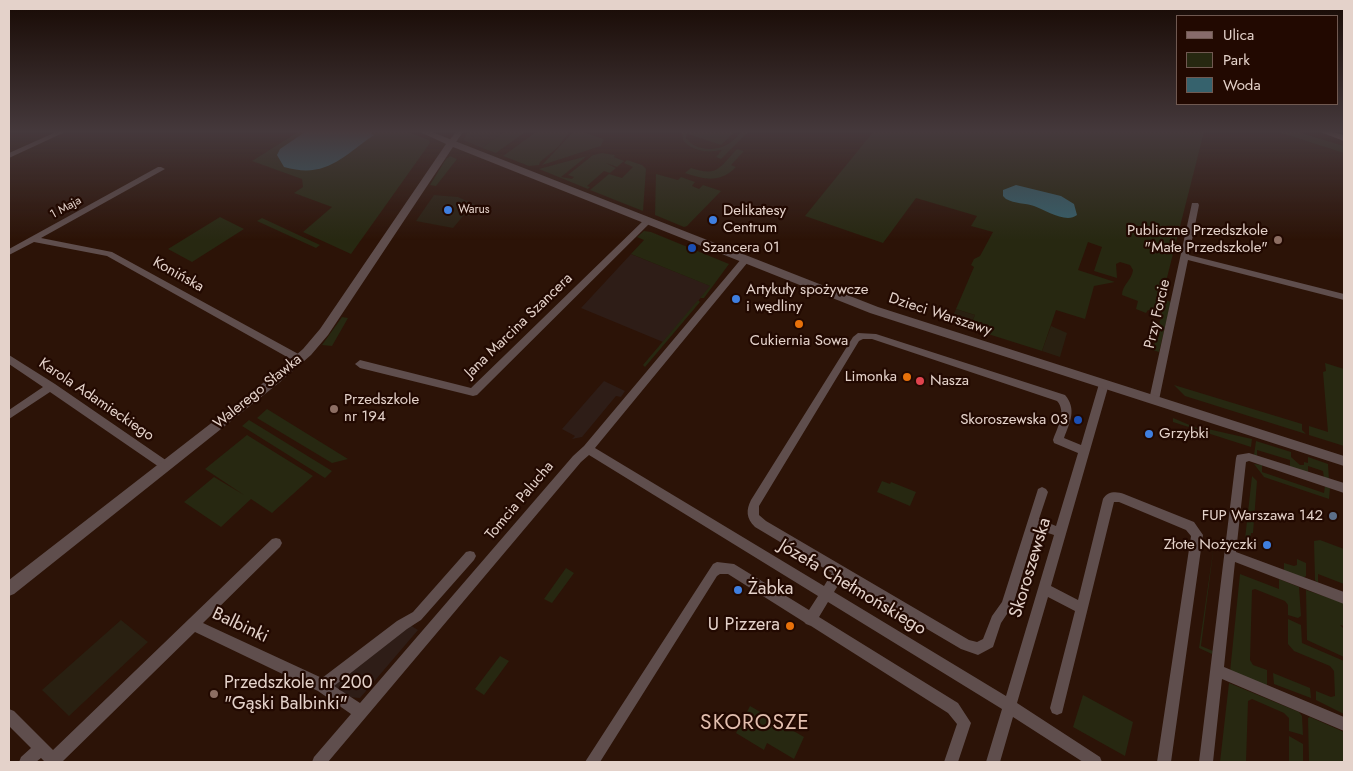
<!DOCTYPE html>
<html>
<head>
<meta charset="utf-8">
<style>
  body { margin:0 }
  #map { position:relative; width:1353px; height:771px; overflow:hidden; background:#2c1307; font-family:Jost,sans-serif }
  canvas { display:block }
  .frame { position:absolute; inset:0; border:10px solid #e4d2ca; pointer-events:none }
  .legend { position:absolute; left:1176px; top:15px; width:162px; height:90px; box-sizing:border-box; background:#220901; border:1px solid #705951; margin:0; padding:6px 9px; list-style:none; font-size:15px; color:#e4d2ca }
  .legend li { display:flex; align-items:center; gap:10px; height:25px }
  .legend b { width:25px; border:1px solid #705951 }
</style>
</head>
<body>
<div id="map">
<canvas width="1353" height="771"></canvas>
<div class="frame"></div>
<ul class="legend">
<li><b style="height:6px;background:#876b6a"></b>Ulica</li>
<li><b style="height:14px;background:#272811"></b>Park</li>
<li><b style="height:14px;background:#36626d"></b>Woda</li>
</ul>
</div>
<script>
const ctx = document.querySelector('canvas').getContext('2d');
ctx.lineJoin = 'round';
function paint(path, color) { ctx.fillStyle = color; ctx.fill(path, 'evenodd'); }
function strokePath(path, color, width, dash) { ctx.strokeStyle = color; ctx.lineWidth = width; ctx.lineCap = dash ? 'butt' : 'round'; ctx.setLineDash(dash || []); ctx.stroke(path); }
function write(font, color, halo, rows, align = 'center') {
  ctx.font = font + ' Jost,sans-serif'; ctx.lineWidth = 4.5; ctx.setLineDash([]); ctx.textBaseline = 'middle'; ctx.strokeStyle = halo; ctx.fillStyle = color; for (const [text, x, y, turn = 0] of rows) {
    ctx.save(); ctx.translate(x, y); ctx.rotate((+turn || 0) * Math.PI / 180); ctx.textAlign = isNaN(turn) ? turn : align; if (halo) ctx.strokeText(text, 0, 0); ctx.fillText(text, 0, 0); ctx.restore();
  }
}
paint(new Path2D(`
  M468 132H497L502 134 482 148 463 140Z
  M434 195 458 197 478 206 469 216 464 215 453 228 416 221Z
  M956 309 975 315 969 328 950 322Z
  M1051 326 1067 333 1060 357 1042 351Z
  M121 620 148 642 69 716 42 690Z`), '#292011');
paint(new Path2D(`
  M631 254 711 286 663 342 581 308Z
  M604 381 625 391 621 397 616 396 582 437 572 439 575 436 562 429Z
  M408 624 418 630 360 698 348 697 327 686Z`), '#2e1d17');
paint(new Path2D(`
  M298 132H408L429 140 430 143 351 254 303 232 332 207 294 193 303 187 302 179 252 161Z
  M504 132H525L496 153 482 148Z
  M536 132H570L557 148 540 162 539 165 529 166 503 156Z
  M573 132H583L604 139 601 146 542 165Z
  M682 132H687L686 138C694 150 714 152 726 145 732 143 737 136 741 132H748L721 159 716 157 722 150C708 153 692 152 683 140Z
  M690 132H735L721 145 688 134Z
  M873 132H1204L1158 313 1148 310 1146 313 1136 309 1138 301 1122 295C1122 285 1132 280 1133 270L1130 265 1120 262 1116 264 1117 278 1094 271 1102 247 1088 242 1078 270 1115 282 1094 286 1085 319 1056 310 1042 351 969 328 975 315 956 309 974 267 971 265 974 259 980 256 993 232 971 226 977 216 916 198 883 243 805 216Z
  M1278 132H1298L1344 146V153Z
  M737 149 744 151 731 165 736 167C720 183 706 180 685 173L691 168C718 177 719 168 737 149Z
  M602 153 615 155 614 157 624 161 617 167 606 163 616 168 610 173 604 171 587 186 590 187 588 189 539 169 587 156 561 177 572 179 574 177 568 175 593 155Z
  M450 156 457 159 436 186 430 185 446 159Z
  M627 160 642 165 646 169 643 211 590 190 609 174 622 178 633 167 624 163Z
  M656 174 678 180 681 177 695 182 692 186 699 189 703 185 721 191 687 226 684 227 655 215Z
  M220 217 244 229 192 262 168 249Z
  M262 218 320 245 316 248 257 221Z
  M644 231 651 232 729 264 704 298H700L710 286 631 254 644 240 637 237Z
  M698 300 700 302 645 367 643 365Z
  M1165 300 1171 302 1159 352 1153 350Z
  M342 317 348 318 332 346 322 345Z
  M1325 363 1344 369V446L1309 435V426L1328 432 1323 372 1326 371Z
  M1174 385 1302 424V430L1306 434 1185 396Z
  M267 409 348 459 332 463 257 418Z
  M1173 418 1199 429V427L1252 439 1251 447 1173 422Z
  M249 420 332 471 325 478 242 426Z
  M247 435 313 476 272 513 251 499 221 527 184 502 214 477 244 495 205 469Z
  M1256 441 1291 452V457L1300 465H1304V462L1308 463V457L1328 464 1329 480 1324 478 1323 471 1308 466V473L1290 467V460L1257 450V456L1254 455Z
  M1254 464 1262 465V472L1324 493 1325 486 1330 488 1329 499 1264 477Z
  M1252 476 1257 481 1253 533H1251L1250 542 1245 539Z
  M882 481 890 484 891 482 916 492 910 506 877 492Z
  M1320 540 1344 549V584L1318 574V583L1315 580 1314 541Z
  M1214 545 1201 646 1213 651 1212 654 1199 648Z
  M1297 559 1306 563V576L1303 578 1284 572V563L1294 566 1297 565Z
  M566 568 574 573 552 603 544 599Z
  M1240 574 1279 589V579L1299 587 1301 616 1298 618 1288 615V605L1285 601 1255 589 1252 590 1250 660 1253 665 1267 670V688L1230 672Z
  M1306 590 1344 603V626L1340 625 1344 629V657L1307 640Z
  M1288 619 1301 625 1302 643 1344 661V714L1316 700V691L1331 697 1335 696 1334 671 1330 666 1294 651 1288 644Z
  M500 656 509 661 484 695 475 689Z
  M1273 673 1310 688 1311 698 1274 684Z
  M1229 683 1299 712 1302 716 1303 735 1289 731V718L1284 713 1252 699 1248 701 1246 762H1220Z
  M1083 695 1133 722 1125 756 1073 727Z
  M750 706 804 737 794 759 767 743 764 750 736 733Z
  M1310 717 1344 732V762H1309L1308 718Z
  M1289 736 1303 744V762H1289Z`), '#272811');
paint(new Path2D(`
  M305 132H372L371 134 374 135C342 157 326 179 284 167L277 155 280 149Z
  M1016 185 1061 196 1074 204 1077 215C1066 224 1046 210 1034 206 1025 203 1015 204 1006 199L1003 196V190Z`), '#36626d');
paint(new Path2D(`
  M56 132H65L9 158V153Z
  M456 132H463L454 145H448L447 143Z
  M158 167H161L165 169 41 238 112 252 302 356 304 359 302 362H296L107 256 34 242 9 255V249Z
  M1192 203H1198L1199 205 1189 255 1344 294V300L1188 260 1159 400 1158 403H1150L1149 400Z
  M645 219H648L652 221 477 395 473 396 360 368 355 364 360 360 471 388Z
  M745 257 749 260 748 262 595 448 824 586 832 573 755 527C746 518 746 510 751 500L853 337 858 333 876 334 1065 395C1077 409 1070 422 1064 438L1081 445 1099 384 1100 381H1108L1109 384 1051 586 1078 600 1103 499C1107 491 1117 491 1124 494L1194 522 1203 535 1171 762H1157L1191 536 1186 530 1119 502H1114L1062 713 1057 715 1052 713 1050 708 1075 611 1048 597 1017 703 1100 757 1102 762H1083L1013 717 1000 762H986L1002 709 828 602 819 617 958 703 971 723 958 762H944L957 724 948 713 811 626 806 624 804 622 728 574H720L717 576 600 762H585L713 564 717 562 734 564 809 610 818 596 589 455 581 462 328 762H312L314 757 351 714 318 691 195 632 62 762H45L41 758 36 762H19L21 757 31 748 9 726V709L14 711 53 750 272 539 276 538 280 539 282 543 280 547 203 623 322 678 397 621 413 612 466 552 470 551 474 552 476 556 474 560 421 620 407 629 334 686 360 703 573 456 584 446 742 258ZM863 339H872L1057 401C1067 412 1057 428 1053 440L1054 443 1078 453 1056 526 1039 519 1048 492 1046 489 1042 487 1038 489 1002 602 992 616 983 639 977 642 969 640 766 521 759 515V506L859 341ZM1036 529 1054 535 1006 696 834 592 842 579 961 649 978 655 993 647 1001 623 1013 605Z
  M9 355 55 384 170 463 171 466 170 469 166 471 162 469 50 392 9 419V410L43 387 9 364Z
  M1249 453 1344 483V493L1249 461 1246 462 1236 552 1344 592V604L1235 562 1224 667 1344 717V731L1222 679 1213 762H1199L1236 458 1237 455Z`), '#5f4e4d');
paint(new Path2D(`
  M420 132H432L878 307 1344 456V466L870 313 453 147 328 335 311 355 280 382 14 594 9 596V580L272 376 303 349 320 329 446 144Z`), '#5f4e4d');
paint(new Path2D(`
  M1320 132H1333L1344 135V141Z`), '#876b6a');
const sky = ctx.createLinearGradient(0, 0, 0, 240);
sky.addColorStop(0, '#180a04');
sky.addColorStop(0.55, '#45393c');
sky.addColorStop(1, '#45393c00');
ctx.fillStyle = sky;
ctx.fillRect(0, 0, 1353, 240);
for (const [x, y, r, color] of [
  [448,210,5,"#3f7fe0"],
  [713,220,5,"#3f7fe0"],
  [1278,240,5,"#8d6e63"],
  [692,248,5,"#1a4fb4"],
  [736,299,5,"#3f7fe0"],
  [799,324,5,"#e8710a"],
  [907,377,5,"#e8710a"],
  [920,381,5,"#e0444e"],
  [334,409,5,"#8d6e63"],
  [1078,420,5,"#1a4fb4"],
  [1149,434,5,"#3f7fe0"],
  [1333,516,5,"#5c6f8a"],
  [1267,545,5,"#3f7fe0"],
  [738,590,5,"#3f7fe0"],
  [790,626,5,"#e8710a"],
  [214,694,5,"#8d6e63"]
]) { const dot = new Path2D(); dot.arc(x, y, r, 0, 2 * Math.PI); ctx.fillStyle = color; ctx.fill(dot); strokePath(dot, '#220901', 2); }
write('12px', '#e4d2ca', '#220901', [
  ["1 Maja",66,208,-29]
]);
write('12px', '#e4d2ca', '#220901', [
  ["Warus",458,210]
], 'left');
write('15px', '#e4d2ca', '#220901', [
  ["Delikatesy",723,211],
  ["Centrum",723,228],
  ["Publiczne Przedszkole",1268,231,"right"],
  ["\"Małe Przedszkole\"",1268,248,"right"],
  ["Szancera 01",702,248],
  ["Artykuły spożywcze",746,290],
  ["i wędliny",746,307],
  ["Cukiernia Sowa",799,341,"center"],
  ["Limonka",897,377,"right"],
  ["Nasza",930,381],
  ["Przedszkole",344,400],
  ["nr 194",344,417],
  ["Skoroszewska 03",1068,420,"right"],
  ["Grzybki",1159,434],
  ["FUP Warszawa 142",1323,516,"right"],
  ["Złote Nożyczki",1257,545,"right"]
], 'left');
write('15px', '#e4d2ca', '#220901', [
  ["Konińska",178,275,29],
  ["Przy Forcie",1158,314,-77],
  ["Dzieci Warszawy",940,315,18],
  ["Jana Marcina Szancera",519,326,-44],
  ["Walerego Sławka",258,392,-39],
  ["Karola Adamieckiego",96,400,34],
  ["Tomcia Palucha",520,501,-50]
]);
write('18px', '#e4d2ca', '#220901', [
  ["Skoroszewska",1031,568,-73],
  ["Józefa Chełmońskiego",852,588,31],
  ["Balbinki",240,626,25]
]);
write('18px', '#e4d2ca', '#220901', [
  ["Żabka",748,590],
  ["U Pizzera",780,626,"right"],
  ["Przedszkole nr 200",224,684],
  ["\"Gąski Balbinki\"",224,705]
], 'left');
ctx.letterSpacing = '1px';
write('21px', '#e2beae', '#220901', [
  ["SKOROSZE",755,724]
]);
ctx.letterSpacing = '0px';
</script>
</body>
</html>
